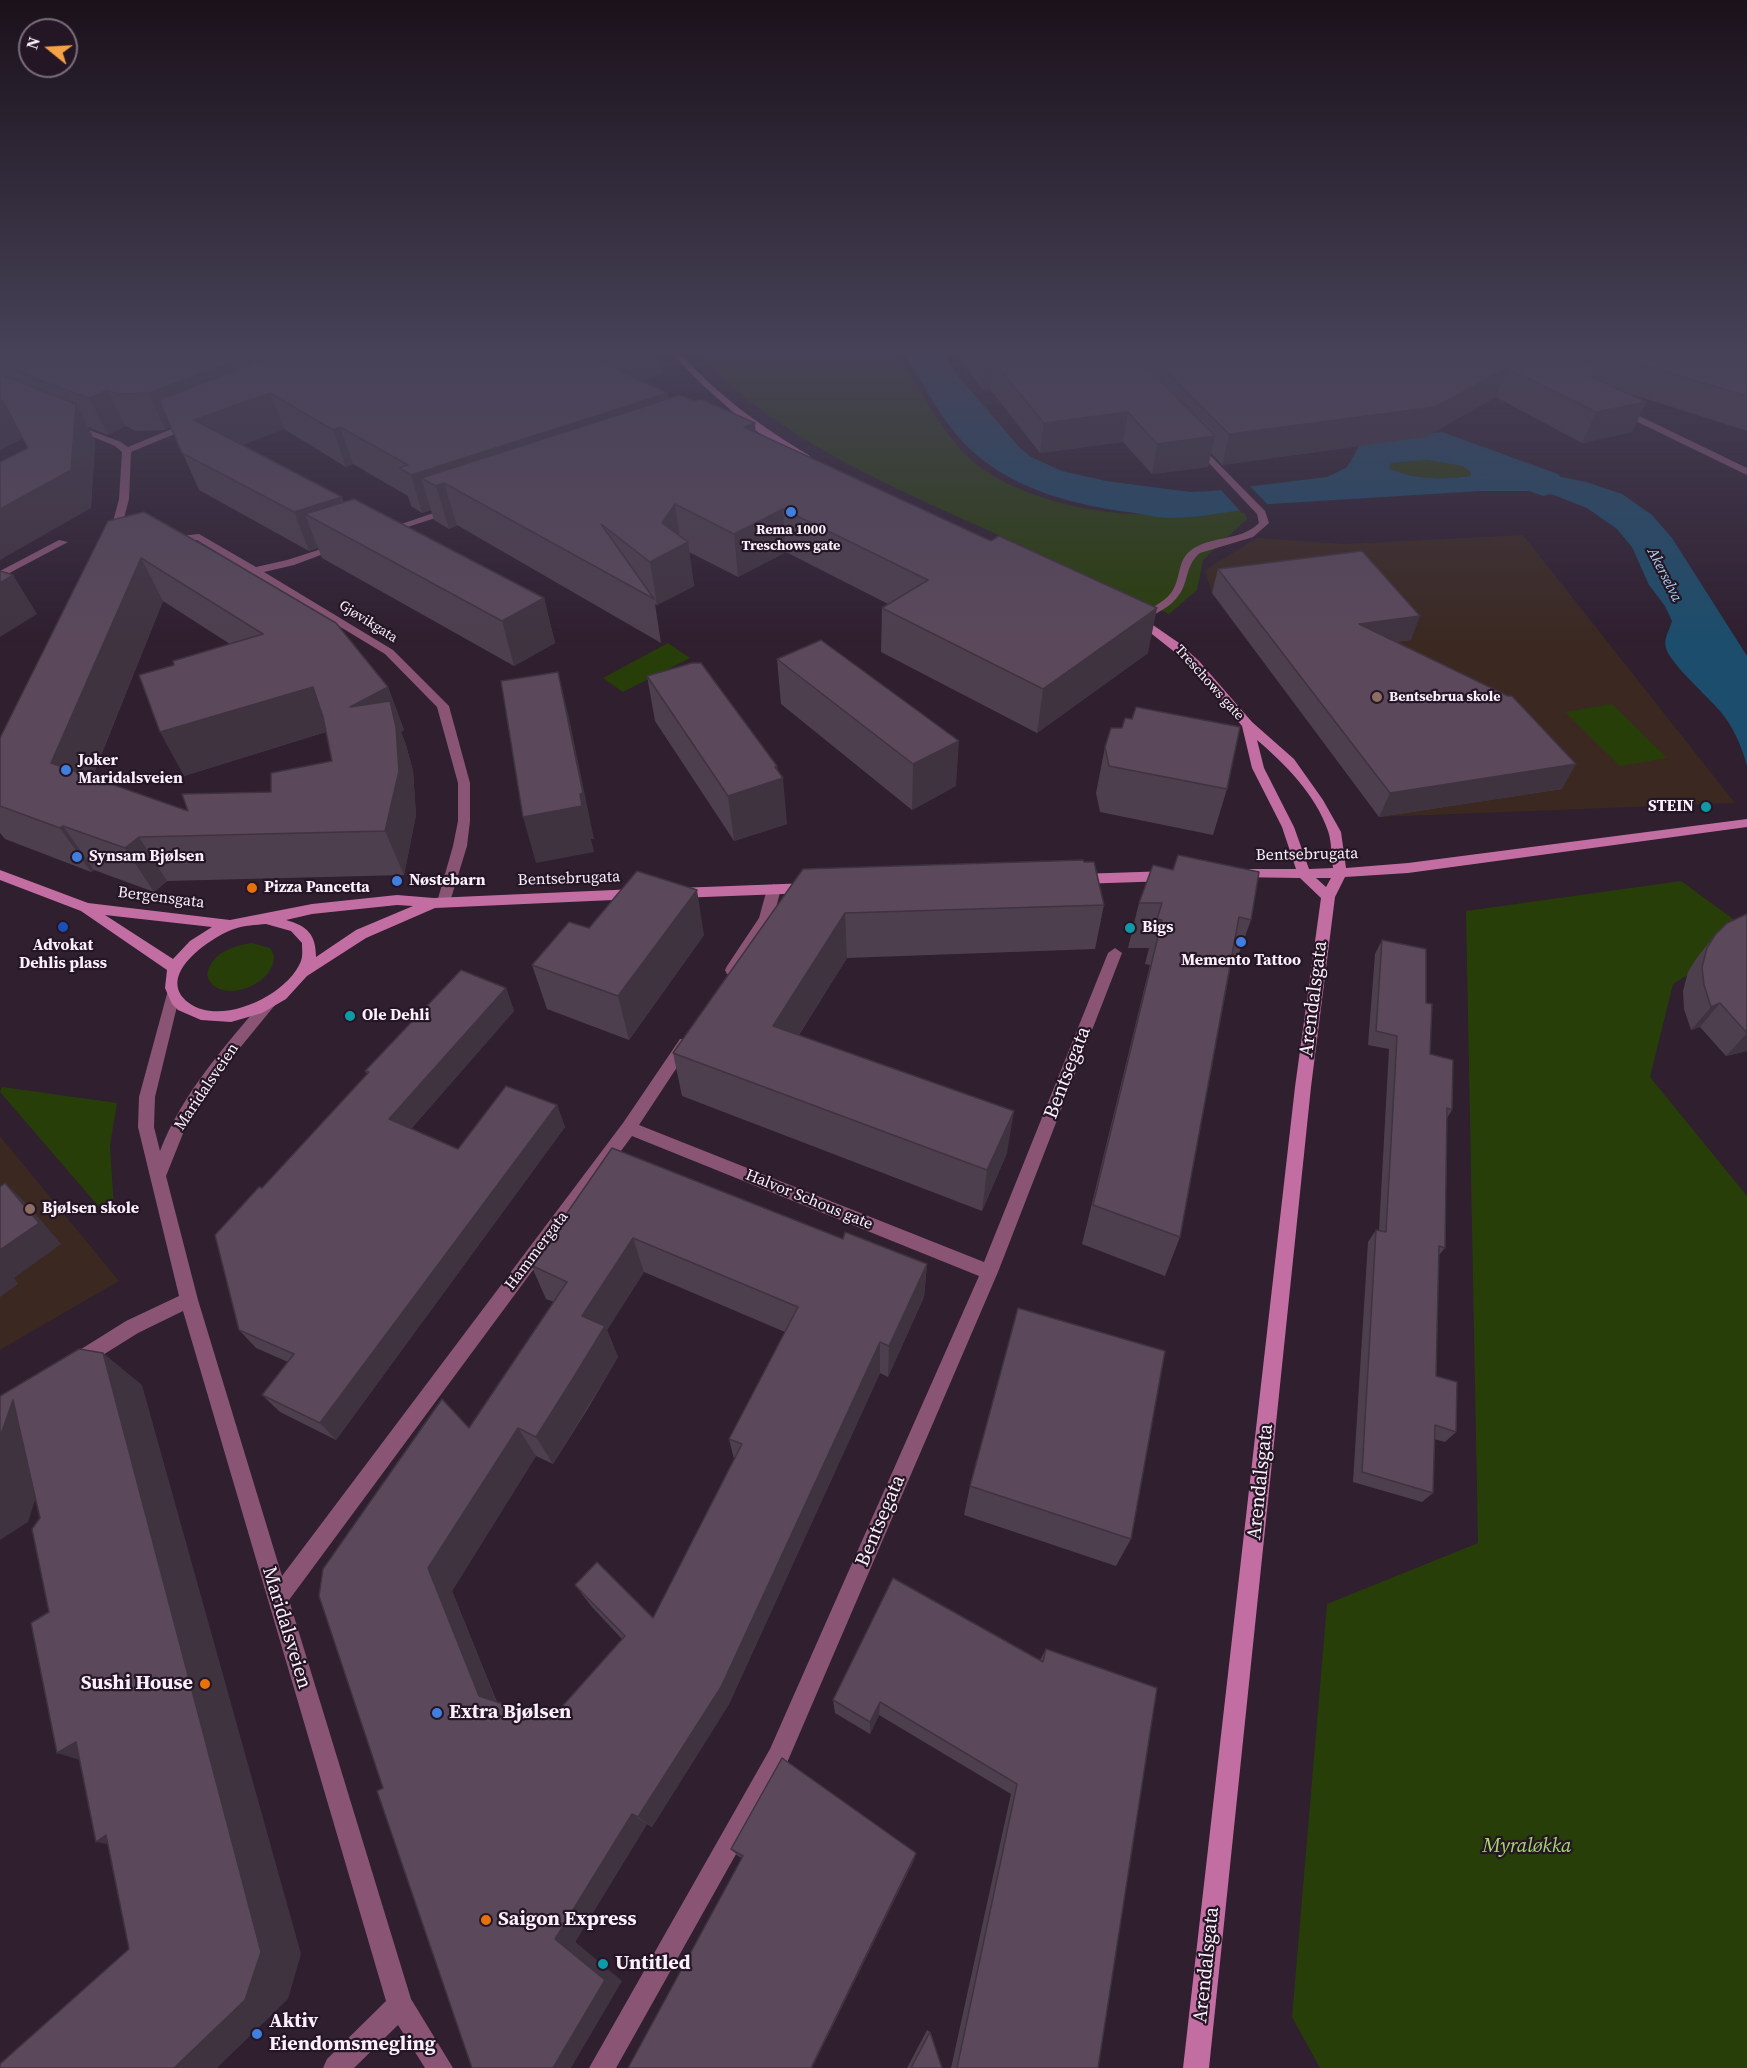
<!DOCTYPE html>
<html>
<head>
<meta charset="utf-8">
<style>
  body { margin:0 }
  #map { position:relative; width:1747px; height:2068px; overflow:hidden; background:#2f1f2f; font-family:"Source Serif 4",serif }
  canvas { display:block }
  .north { position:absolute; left:18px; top:18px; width:60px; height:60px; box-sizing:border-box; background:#251626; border:2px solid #7a6d7b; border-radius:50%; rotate:288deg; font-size:16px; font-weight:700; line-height:24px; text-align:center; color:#faeffa }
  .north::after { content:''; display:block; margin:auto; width:21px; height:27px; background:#f5a246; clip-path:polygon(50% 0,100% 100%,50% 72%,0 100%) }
</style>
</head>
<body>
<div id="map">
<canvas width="1747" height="2068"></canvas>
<div class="north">N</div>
</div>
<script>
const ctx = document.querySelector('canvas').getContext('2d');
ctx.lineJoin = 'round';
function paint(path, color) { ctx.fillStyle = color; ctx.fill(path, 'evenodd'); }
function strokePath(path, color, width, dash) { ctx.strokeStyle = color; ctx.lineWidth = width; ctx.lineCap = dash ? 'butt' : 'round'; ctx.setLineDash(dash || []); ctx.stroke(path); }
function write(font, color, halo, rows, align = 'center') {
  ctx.font = font + ' "Source Serif 4",serif'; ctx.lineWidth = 4.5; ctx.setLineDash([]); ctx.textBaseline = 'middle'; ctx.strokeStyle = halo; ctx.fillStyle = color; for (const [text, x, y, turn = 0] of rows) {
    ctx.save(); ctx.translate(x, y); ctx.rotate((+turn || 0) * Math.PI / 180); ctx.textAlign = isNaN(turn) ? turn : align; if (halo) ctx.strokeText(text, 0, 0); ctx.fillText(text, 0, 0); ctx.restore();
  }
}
paint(new Path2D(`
  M1523 535 1735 803 1379 817 1212 593 1205 570 1257 538 1345 544Z
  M0 1136 119 1281 0 1350Z`), '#3a2821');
paint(new Path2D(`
  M698 354H898C917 386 941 430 967 456 1005 494 1087 514 1140 514 1173 514 1208 508 1241 505L1247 519 1203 560 1197 590 1169 614C1107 585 1045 556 983 528 881 482 776 437 698 354Z
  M1427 460 1463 466 1471 473 1470 476C1445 480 1413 480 1389 468L1391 463Z
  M668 643 690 658 623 692 603 678Z
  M1612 704 1667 758 1620 766 1565 712Z
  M1681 881 1747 929V938L1673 984 1650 1077 1747 1196V2068H1320L1292 2017 1327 1604 1478 1543 1466 911Z
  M252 943 270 948 274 955C276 986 216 1007 207 975 211 953 232 946 252 943Z
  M2 1087 117 1103 110 1145 114 1210 110 1215H106L0 1092Z`), '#283e09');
paint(new Path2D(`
  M905 354H944L958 376 1020 448 1031 457 1062 471 1106 481 1190 492 1212 491 1327 477 1369 457 1409 451 1456 455 1586 482 1622 494 1652 515 1672 538 1747 656V766C1742 747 1733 726 1720 711 1708 697 1669 662 1666 648 1663 638 1670 630 1672 621L1665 606 1649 585 1632 547 1617 529 1587 508 1554 495 1534 491H1480L1270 504C1238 511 1205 517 1171 518 1159 518 1147 515 1135 513 1078 506 1016 491 972 451 943 424 925 387 905 354ZM1427 460 1463 466 1471 473 1470 476C1445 480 1412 480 1389 468L1391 463Z`), '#1c4d6c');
paint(new Path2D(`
  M1248 484 1270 507 1242 513 1218 487Z`), '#2f1f2f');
paint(new Path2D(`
  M1442 432 1558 474 1564 483 1558 492 1543 496 1438 457 1390 462 1372 495 1357 499 1342 495 1336 486 1361 443Z`), '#1c4d6c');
paint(new Path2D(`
  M1617 408H1623L1747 468V475L1617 412Z
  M191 421 195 424 194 426 131 452 129 499 119 537 111 539 109 537 119 499 122 452 115 446 69 427 76 425 121 442 128 447Z
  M1197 442 1265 511 1269 523 1253 537 1200 553C1179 570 1196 593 1157 613 1150 617 1143 622 1135 620V616C1147 610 1162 604 1171 593 1181 580 1177 561 1190 551 1210 535 1240 542 1259 523L1257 514 1194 447 1193 445Z
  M451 507 456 510 454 512 389 533 381 531Z
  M199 534 256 567 287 560 337 544 342 547 294 565 264 572 393 650 449 706 470 783V821L467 846 449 905H439L437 902 453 846 458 821V783L437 707 385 654 197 540 171 543 166 540 171 537Z
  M59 540 68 542 0 578V571Z
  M774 884 781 889 773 919 737 974H727L725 970 727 966 759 918 767 889Z
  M1115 948 1122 953 998 1272 786 1765 616 2068H589L770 1749 979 1276 632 1136 289 1600 411 1999 453 2068H425L398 2025 354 2068H323L327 2059 386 2001 183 1311 138 1333 82 1368 76 1371 70 1368 67 1362 70 1356 126 1321 179 1296 138 1127 139 1097 168 990H178L180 994 155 1097 154 1127 160 1151C182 1094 224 1047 263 1001H273L275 1005 230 1060 184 1131 166 1176 198 1300 282 1576 623 1123 680 1039H690L693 1043 639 1125 984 1262 1108 953Z`), '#8a5575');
paint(new Path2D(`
  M673 354H681C718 396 762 427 810 456V460C785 463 690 376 673 354Z
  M1137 614 1179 643 1199 661 1252 722 1294 759 1323 800 1341 832 1346 868 1408 863 1747 819V827L1408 873 1345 877 1335 897 1311 1087 1209 2068H1183L1295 1087 1321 898 1300 878 1233 877 1231 874 1238 869H1296L1282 827 1252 768 1242 726 1191 665 1133 619 1132 617ZM1257 740C1285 764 1316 795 1328 831 1332 842 1331 857 1333 868L1309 869 1294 827 1264 768ZM1316 878H1331L1326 887Z
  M0 870 88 903 230 920 312 904 397 895 434 898 636 889 643 894 636 899 435 908 366 938 307 976 286 999 262 1013 231 1022 201 1020 178 1010 172 1004 165 988 167 970 81 911 0 880ZM397 905 413 906 356 930 316 957C316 934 307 926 286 920L312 914ZM105 915 212 927 190 941 173 959ZM266 924 291 931 302 943C302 949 303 956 301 961 288 995 221 1027 189 1003 153 976 211 937 234 929 244 925 256 925 266 924Z
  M1169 871 1176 876 1169 881 1079 884 1072 879 1079 874Z
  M809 883 816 888 809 893 678 898 671 893 678 888Z`), '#c36ea2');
paint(new Path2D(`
  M0 354 662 374 642 382 669 398 755 432 1148 653 1037 733 881 652 882 608 888 604 786 552 738 577 689 552 694 586 657 605 655 604 661 643 457 525 449 529 434 520 431 510 422 513 411 506 408 496 353 464 346 467 284 429 242 445 344 502 544 598 555 643 514 666 322 558 318 548 309 551 199 490 171 427 165 430 136 431 125 426 108 435 88 427 95 441 91 508 28 448 23 438 0 450Z
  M956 354H1747V431L1625 392 1646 402 1632 432 1582 443 1496 397 1425 437 1222 465 1211 453 1208 467 1152 474 1123 442 1040 453 990 389 983 390Z
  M108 521 388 687 404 730 401 732 406 745 413 771 416 815 404 875 167 881 154 892 94 870 91 872 5 839 0 833V738ZM163 601 230 644 174 665 184 776 326 732 332 761 271 792 188 811 92 778Z
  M1218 569 1411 640 1396 642 1562 789 1379 817 1212 593Z
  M777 659 956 786 912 810 781 704Z
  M647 676 777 766 787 824 734 841 655 721Z
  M1105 747 1227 789 1213 835 1100 812 1096 793Z
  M1084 862 1104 905 1095 949 847 958 799 1035 1007 1153 982 1211 682 1096 673 1053 803 869Z
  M1153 865 1251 920 1235 964H1231L1180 1237 1165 1276 1082 1244 1150 965 1145 964 1149 948H1128L1139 903Z
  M1747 914V1051L1726 1056 1700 1027 1691 1030 1684 1009 1683 991 1688 972 1696 959 1715 935Z
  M589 928 704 935 629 1040 547 1009 532 965Z
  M1382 940 1426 1003 1430 1054 1452 1110 1447 1118 1445 1248 1439 1255 1436 1376 1456 1432 1445 1442 1434 1439 1433 1493 1422 1502 1353 1482 1368 1242 1376 1230H1379L1389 1049 1368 1045 1375 954Z
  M506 988 514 1011 411 1129 458 1149 557 1105 565 1127 336 1440 280 1412 262 1395 288 1362 256 1348 239 1330 262 1188 367 1074 365 1071Z
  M612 1148 843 1239 927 1264 924 1297 888 1377 880 1373 729 1704 652 1827 647 1824 575 1942 622 1981 383 1788 469 1428 554 1302 546 1299 531 1265ZM644 1272 785 1332 729 1439 734 1459 653 1618 575 1585 592 1607 622 1639 550 1720 497 1702 452 1591 536 1456 553 1464 587 1410 618 1357 607 1330Z
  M970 1486 1131 1539 1116 1566 964 1515Z
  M1046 1649 1098 2068H951L1011 1794 879 1715 870 1734 835 1713 833 1700 1040 1660Z
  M731 1849 916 1853 914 1860 812 2068H628L742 1858 738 1856Z
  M927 2030 930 2032 942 2068H907Z`), '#4e3f4e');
paint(new Path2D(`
  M253 354H356L165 430 149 393Z
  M618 354H659L662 374 604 397 598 361Z
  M985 360H992L990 389 983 390Z
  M1507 368 1496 397 1425 437 1222 465 1229 434Z
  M0 379 23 438 0 450Z
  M107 390 125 426 108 435 89 398Z
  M270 393 284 429 210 457 194 420Z
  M668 393 673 430 444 483 457 525 449 529 436 486 421 478 431 510 422 513 411 475Z
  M1646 402 1632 432 1582 443 1596 412Z
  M76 404 95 441 91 508 0 560V509Z
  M1128 412 1123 442 1040 453 1044 423Z
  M755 423 758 464 744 427Z
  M340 427 353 464 346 467 333 430Z
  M1215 436 1208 467 1152 474 1157 444Z
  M342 497 356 535 305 514 318 548 309 551 294 512Z
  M675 504 681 546 688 542 694 586 657 605 650 562 662 523Z
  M783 509 786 552 738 577 734 534Z
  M141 558 163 601 80 807 51 763Z
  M13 575 37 614 0 637V583Z
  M544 598 555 643 514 666 502 621Z
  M1157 608 1148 653 1037 733 1043 689Z
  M1420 616 1411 640 1351 648 1359 624Z
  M558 672 569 718 594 839H591L594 852 536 863 523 817Z
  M313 687 332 730 184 776 160 732Z
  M388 687 404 730 401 732 406 745 413 771 416 815 404 875 385 831 350 707Z
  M959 741 956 786 912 810 913 764Z
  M1576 764 1562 789 1379 817 1390 793Z
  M777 766 778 780 783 778 787 824 734 841 728 796Z
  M63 826 94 870 91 872 60 828Z
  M139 837 167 881 154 892 125 848Z
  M697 890 704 935 629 1040 618 996Z
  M845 913 847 958 777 1069 773 1026Z
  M506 988 514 1011 401 1140 389 1119Z
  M1720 1003 1700 1027 1691 1030 1711 1007Z
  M1747 1033V1051L1726 1056Z
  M557 1105 565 1127 336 1440 320 1423Z
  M1014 1111 1007 1153 982 1211 987 1170Z
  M5 1183 28 1205 61 1244 14 1278 18 1284 0 1297V1250Z
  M633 1238 644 1272 607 1330 618 1357 553 1464 536 1437 582 1316Z
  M927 1264 924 1297 888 1377 889 1346Z
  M880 1342V1373L729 1704 652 1827 638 1817Z
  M103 1353 142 1385 301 1954 288 1999 217 2068H174Z
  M13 1400 58 1430 28 1522 0 1540V1437Z
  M518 1428 536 1456 452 1591 501 1713 479 1696 428 1568Z
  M880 1702 879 1715 870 1734V1722Z
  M76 1742 106 1768 57 1753Z
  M632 1814 647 1824 575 1942 622 1981 571 2068H553L555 1939Z
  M106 1835 145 1851 96 1842Z
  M916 1853 914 1860 812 2068H811Z`), '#403340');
const building = new Path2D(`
  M0 354H253L149 393 118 394 107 390 89 398 33 378 9 366 0 359Z
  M278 354H618L598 361 668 393 411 475 399 468 408 465 340 427 333 430 270 393 194 420 342 497 294 512 182 453 159 400Z
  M980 354H1134L1215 436 1157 444 1128 412 1044 423 992 360H985Z
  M1149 354H1572L1596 366 1592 377 1646 402 1596 412 1507 368 1435 407 1229 434Z
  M1594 354H1601L1600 357Z
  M1607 354H1747V396Z
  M3 375 76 404 71 470 0 509V462L28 448 3 401 0 402V376Z
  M680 395 694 401 701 399 755 423 744 427 991 541 999 536 1157 608 1043 689 882 608 928 580 783 509 734 534 675 504 662 523 688 542 650 562 601 524 654 599 444 483 436 486 421 478Z
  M354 499 544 598 502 621 305 514Z
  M144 512 217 553 336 623 388 687 350 707 390 701 396 727 399 771 385 831 139 837 125 848 63 826 60 828 0 806V738L108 521ZM141 558 263 634 173 661 174 665 139 675 160 732 313 687 323 717 332 761 271 773V792L182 794 188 811 51 763Z
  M1362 551 1420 616 1359 624 1508 696H1512L1576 764 1390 793 1218 569Z
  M0 571 13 575 0 583Z
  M821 640 959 741 913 764 777 659Z
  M692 663H701L777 766 775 767 783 778 728 796 647 676Z
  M558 672 583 793 580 794 582 806 523 817 501 681Z
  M1136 707 1240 727 1227 789 1109 766 1105 747 1111 728H1122L1125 718 1132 719Z
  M1178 855 1259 872 1251 920 1239 917 1180 1237 1093 1205 1162 920 1157 919 1162 903H1139L1153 865 1173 870Z
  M1083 860 1084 862H1094L1104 905 845 913 773 1026 1014 1111 987 1170 673 1053 803 869Z
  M637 871 697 890 618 996 532 965 569 922 589 928Z
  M1747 914V1033L1720 1003 1711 1007 1704 985 1702 967 1707 948 1715 935 1727 923Z
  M1382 940 1426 949V1003L1432 1004 1430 1054 1453 1060 1452 1110 1447 1108 1445 1248 1439 1246 1436 1376 1457 1382 1456 1432 1435 1425 1433 1493 1362 1472 1376 1230 1386 1232 1397 1036 1376 1031Z
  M461 970 506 988 389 1119 458 1149 506 1086 557 1105 320 1423 262 1395 294 1354 239 1330 215 1235 259 1187 262 1188 369 1072 365 1071Z
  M612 1148 843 1239 845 1232 927 1264 889 1346 880 1342 721 1687 638 1817 632 1814 555 1939 605 1980 553 2068H472L377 1791 383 1788 319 1596 323 1569 442 1399 469 1428 567 1282 531 1265ZM633 1238 798 1307 729 1439 742 1444 653 1618 597 1562 575 1585 625 1636 550 1720 479 1696 428 1568 518 1428 536 1437 572 1380 605 1326 582 1316Z
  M5 1183 39 1223 0 1250V1187Z
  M1018 1308 1165 1351 1131 1539 970 1486Z
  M79 1349 103 1353 261 1952 245 2000 174 2068H0V2064L129 1949 106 1835 96 1842 76 1742 57 1753 31 1623 49 1612 32 1529 40 1518 13 1400 0 1437V1396Z
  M893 1578 1043 1662 1046 1649 1157 1688 1098 2068H957L1017 1784 880 1702 870 1722 833 1700Z
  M782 1758 916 1853 811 2068H628L743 1856 731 1849Z
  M930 2032 942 2068H911Z`);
paint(building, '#5b495b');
strokePath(building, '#403340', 1.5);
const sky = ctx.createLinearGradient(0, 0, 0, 643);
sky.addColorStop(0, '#1a111a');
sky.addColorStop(0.55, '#474258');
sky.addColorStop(1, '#47425800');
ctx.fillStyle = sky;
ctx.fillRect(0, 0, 1747, 643);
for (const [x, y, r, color] of [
  [791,512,6,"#3f7fe0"],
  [1377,697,6,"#8d6e63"],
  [66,770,6,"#3f7fe0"],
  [1706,807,6,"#0f9aa8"],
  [77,857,6,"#3f7fe0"],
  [397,881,6,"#3f7fe0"],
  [252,888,6,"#e8710a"],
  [63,927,6,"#1a4fb4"],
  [1130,928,6,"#0f9aa8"],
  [1241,942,6,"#3f7fe0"],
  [350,1016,6,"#0f9aa8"],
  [30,1209,6,"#8d6e63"],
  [205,1684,6,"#e8710a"],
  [437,1713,6,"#3f7fe0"],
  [486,1920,6,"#e8710a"],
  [603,1964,6,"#0f9aa8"],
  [257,2034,6,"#3f7fe0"]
]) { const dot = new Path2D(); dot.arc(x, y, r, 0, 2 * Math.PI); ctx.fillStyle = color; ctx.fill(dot); strokePath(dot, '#251626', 2); }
write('bold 14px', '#faeffa', '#251626', [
  ["Rema 1000",791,530],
  ["Treschows gate",791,546],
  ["Bentsebrua skole",1389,697,"left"]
]);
write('14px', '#faeffa', '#251626', [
  ["Gjøvikgata",368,622,32],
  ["Treschows gate",1209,683,48]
]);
write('italic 15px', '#a8d1ef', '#251626', [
  ["Akerselva",1664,575,63]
]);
write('bold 16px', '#faeffa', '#251626', [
  ["Joker",78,761],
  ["Maridalsveien",78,779],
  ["STEIN",1694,807,"right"],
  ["Synsam Bjølsen",89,857],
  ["Nøstebarn",409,881],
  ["Pizza Pancetta",264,888],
  ["Bigs",1142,928],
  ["Advokat",63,946,"center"],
  ["Dehlis plass",63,964,"center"],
  ["Memento Tattoo",1241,961,"center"],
  ["Ole Dehli",362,1016],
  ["Bjølsen skole",42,1209]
], 'left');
write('16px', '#faeffa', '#251626', [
  ["Bentsebrugata",1307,855,-1],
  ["Bentsebrugata",569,879,-2],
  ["Bergensgata",161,898,7],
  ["Maridalsveien",207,1087,-56],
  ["Halvor Schous gate",809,1200,22],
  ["Hammergata",537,1251,-53]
]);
write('20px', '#faeffa', '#251626', [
  ["Arendalsgata",1314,999,-83],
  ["Bentsegata",1068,1073,-69],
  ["Arendalsgata",1261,1482,-84],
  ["Bentsegata",881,1521,-67],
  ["Maridalsveien",286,1628,73],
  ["Arendalsgata",1207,1965,-84]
]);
write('bold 20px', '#faeffa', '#251626', [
  ["Sushi House",193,1684,"right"],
  ["Extra Bjølsen",449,1713],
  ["Saigon Express",498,1920],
  ["Untitled",615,1964],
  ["Aktiv",269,2022],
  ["Eiendomsmegling",269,2045]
], 'left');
write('italic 20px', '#a5d868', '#251626', [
  ["Myraløkka",1527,1847]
]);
</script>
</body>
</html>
